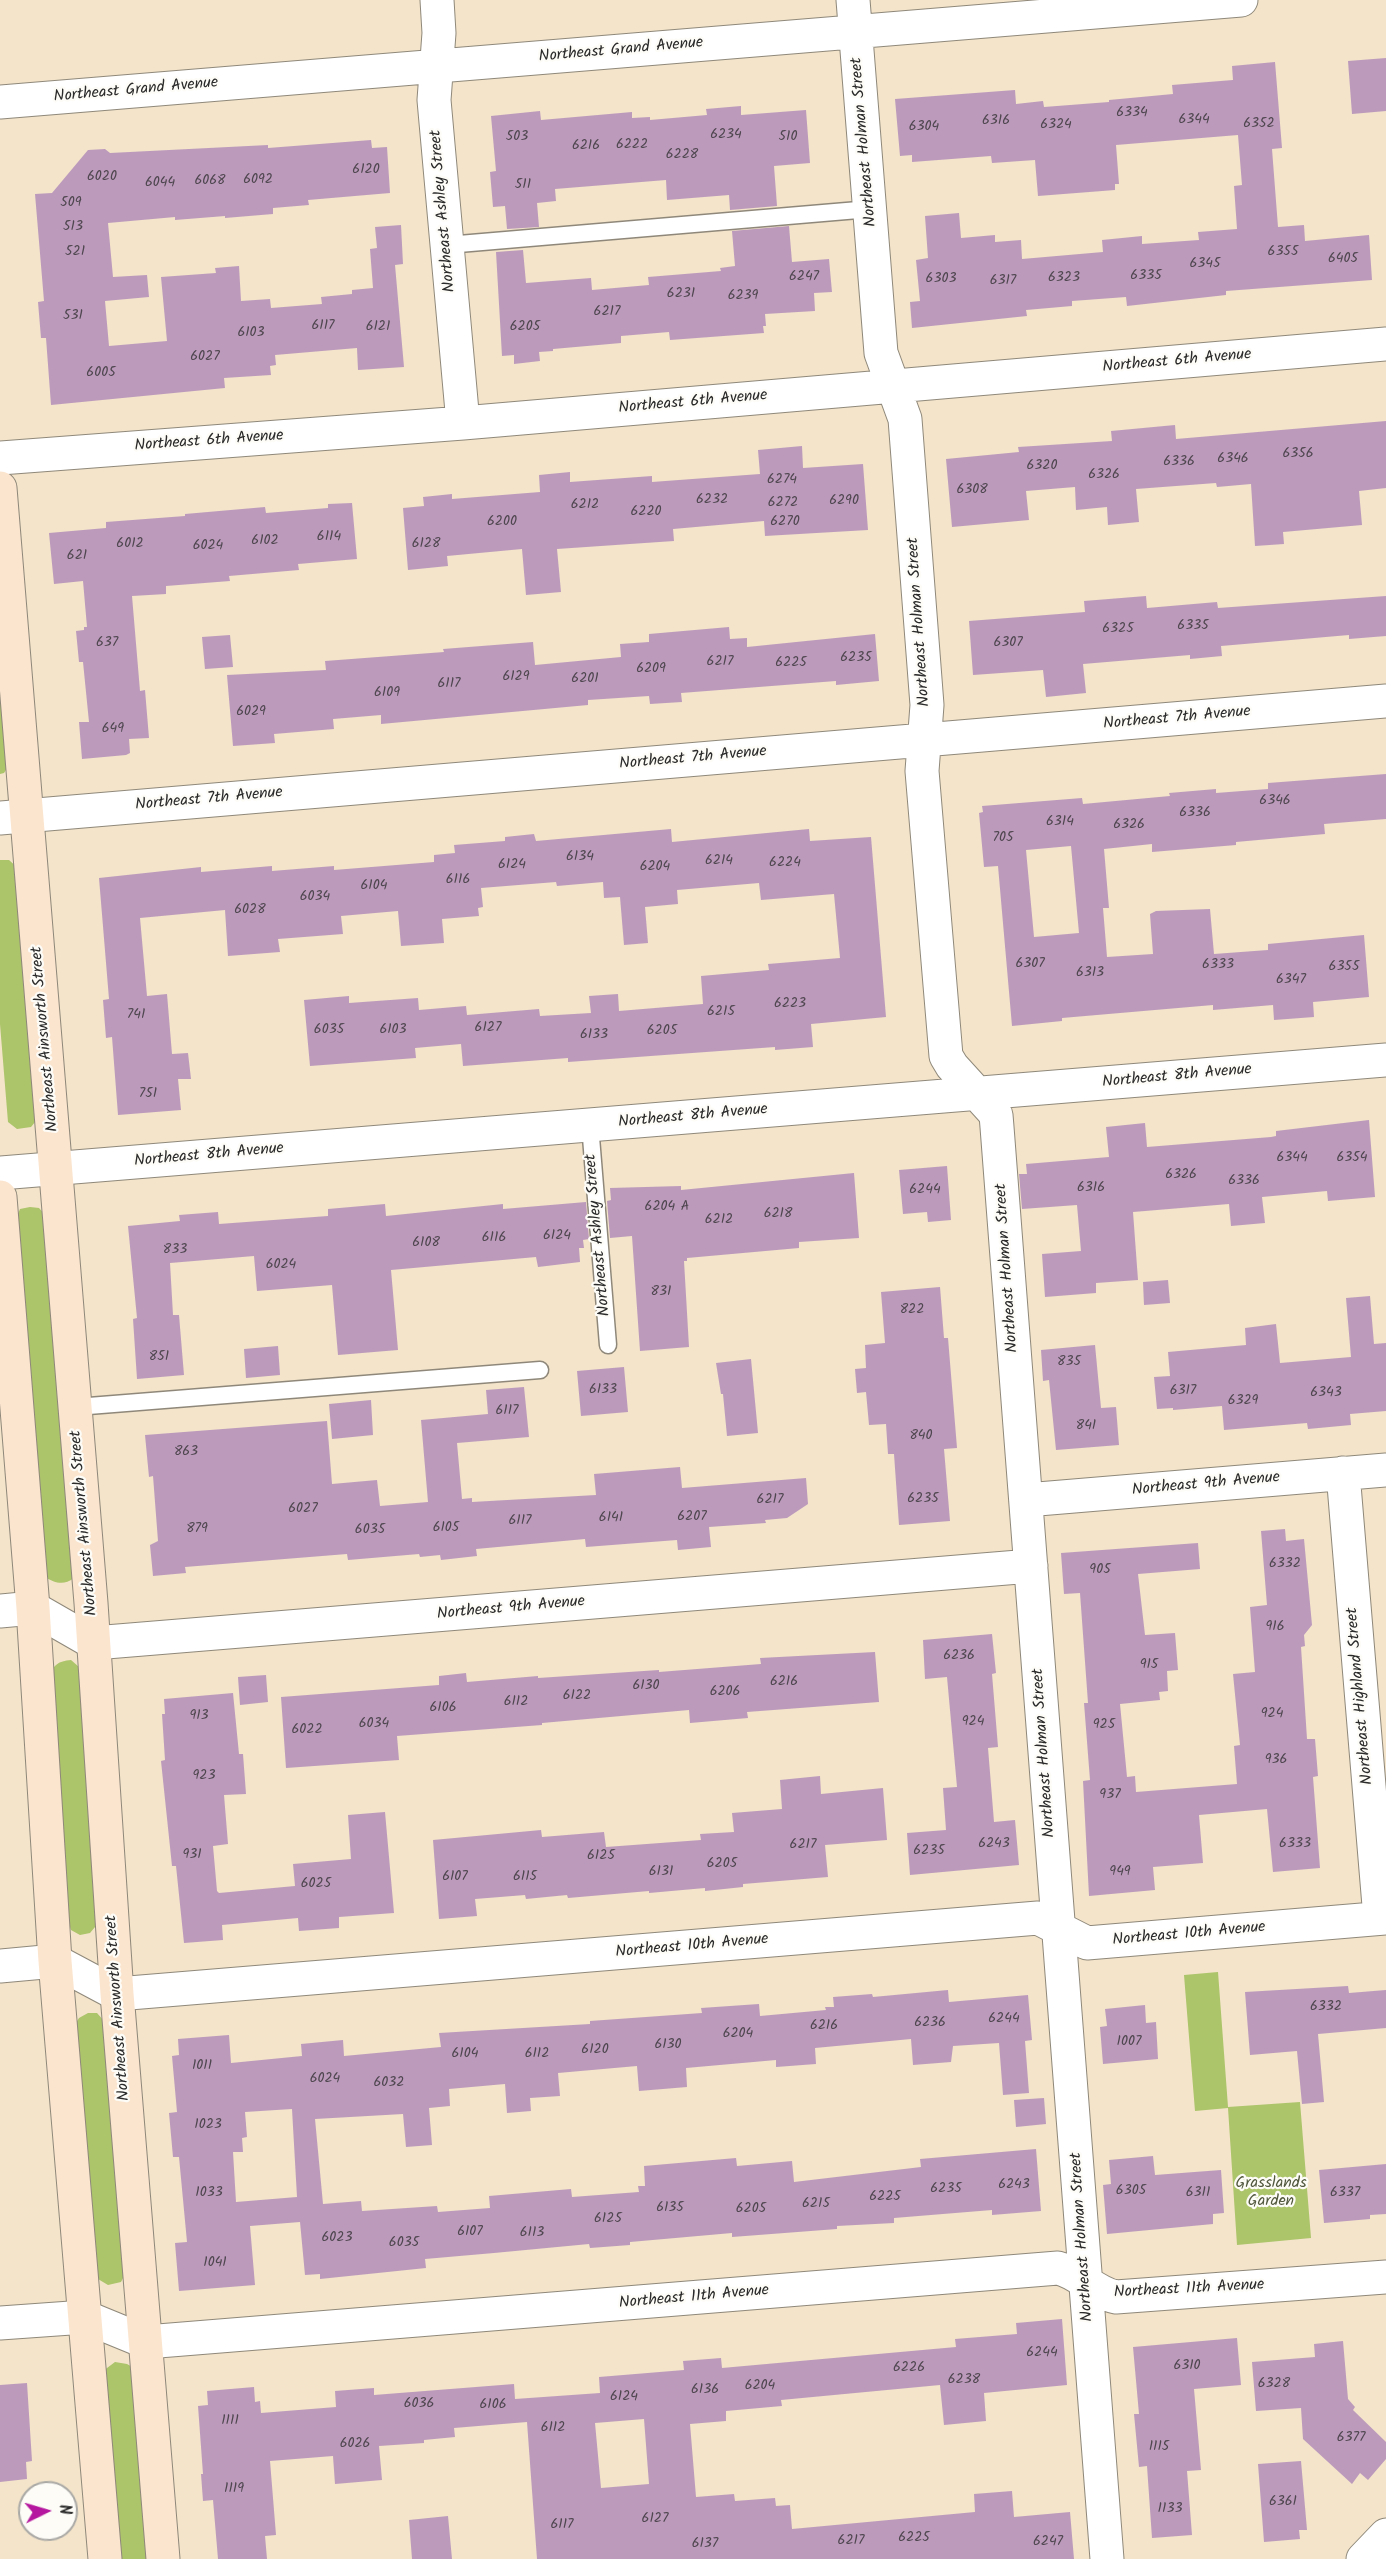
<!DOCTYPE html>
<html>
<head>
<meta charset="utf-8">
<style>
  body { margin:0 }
  #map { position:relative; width:1386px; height:2559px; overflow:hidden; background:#f3e4ca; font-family:Kalam,sans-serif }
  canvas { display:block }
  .north { position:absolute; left:18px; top:2481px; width:60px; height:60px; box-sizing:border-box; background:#fdfcf7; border:2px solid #a9a8a5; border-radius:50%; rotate:85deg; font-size:16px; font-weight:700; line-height:24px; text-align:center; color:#2b2b2b }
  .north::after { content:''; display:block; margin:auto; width:21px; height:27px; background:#b5179e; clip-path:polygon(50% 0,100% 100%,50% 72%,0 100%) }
</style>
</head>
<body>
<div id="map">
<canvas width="1386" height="2559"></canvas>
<div class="north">N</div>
</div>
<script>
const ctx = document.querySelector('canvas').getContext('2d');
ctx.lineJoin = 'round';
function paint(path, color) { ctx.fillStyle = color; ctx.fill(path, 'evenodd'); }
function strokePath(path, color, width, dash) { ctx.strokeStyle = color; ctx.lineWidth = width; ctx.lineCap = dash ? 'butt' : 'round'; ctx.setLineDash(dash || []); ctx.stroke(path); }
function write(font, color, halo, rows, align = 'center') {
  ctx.font = font + ' Kalam,sans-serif'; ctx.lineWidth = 4.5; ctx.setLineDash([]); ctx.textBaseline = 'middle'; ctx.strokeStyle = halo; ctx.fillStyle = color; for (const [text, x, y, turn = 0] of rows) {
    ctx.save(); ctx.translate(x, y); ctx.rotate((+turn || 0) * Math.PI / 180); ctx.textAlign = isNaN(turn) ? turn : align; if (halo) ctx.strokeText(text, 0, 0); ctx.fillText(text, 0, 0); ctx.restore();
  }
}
paint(new Path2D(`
  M0 623 11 762 4 773 0 774Z
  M0 860H9L20 870 39 1117 31 1127 17 1129 8 1122 0 1024Z
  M30 1207 39 1208 47 1217 74 1578C63 1586 56 1583 44 1577L15 1221 20 1209Z
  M71 1660 79 1667 100 1921 90 1933 80 1935 71 1930 68 1921 49 1676C54 1665 58 1661 71 1660Z
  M1218 1972 1228 2107 1300 2102 1311 2238 1237 2245 1228 2108 1195 2111 1184 1975Z
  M88 2013H97L104 2021 126 2272 121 2282 108 2285 98 2279 94 2272 74 2026 79 2018Z
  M115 2362 127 2364 134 2368 149 2559H119L103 2371Z`), '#acc46a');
paint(new Path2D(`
  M1386 58V111L1352 114 1348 61Z
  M1275 62 1282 148 1272 149 1278 227 1304 225 1305 241 1369 235 1372 280 1226 291V295L1127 306 1126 297 1072 301V306L1026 310 1027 316 912 328 910 302 920 301 916 260 928 258 925 216 959 213 961 238 995 235V242L1021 240 1022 259 1103 252 1102 240 1142 236V244L1199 240 1198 232 1237 229 1234 186 1242 185 1238 135 1116 145 1119 184H1115V190L1038 196 1035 160 992 163 991 156 912 162V155L900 156 895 99 1015 90 1016 104 1043 101 1044 107 1109 102V100L1173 94 1172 85 1233 80 1232 66Z
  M741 106V115L806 110 810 163 774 166 777 206 730 210 729 195 667 200 666 180 555 189 556 201 537 203 539 227 507 229 505 206 493 207 490 172 496 171 491 116 540 111 541 120 632 112V118L650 117V120L707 115 706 109Z
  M371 140 372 148 387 147 390 193 308 200 309 205 273 208V214L225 218V216L175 220V217L108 223 113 277 147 275 149 297 105 301 109 346 167 341 161 277 216 273 215 268 239 266 241 301 270 299 271 308 322 304 321 297 352 294V290L373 288 370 249 377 248 375 227 401 225 403 264 395 265 404 367 358 370 357 348 275 355 276 365 270 366 271 375 224 378 225 388 51 405 46 338H41L38 302 44 301 35 194 52 193 88 150 105 149 110 153 268 145V148Z
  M789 226 792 262 829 259 832 292 814 293 815 311 765 314 766 326H763L764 333 670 340 669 332 621 336V343L553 349V351L539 352 540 361 514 364V355L502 356 496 252 523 250 526 283 591 278 592 290 649 285 648 277 721 271 720 268 735 266 732 231Z
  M1386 421V488L1359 491 1362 525 1283 532 1284 544 1255 546 1251 484 1217 487 1216 483 1136 489 1139 522 1108 525 1107 507 1076 510 1075 487 1026 491 1029 520 952 527 946 459 1019 452 1018 447 1112 441 1111 431 1175 425 1176 439Z
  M802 446 803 468 863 464 868 530 765 536 764 521 673 529 674 541 557 549 561 592 526 595 522 549 447 556 448 566 408 570 403 508 424 506 423 497 452 494V499L540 492 539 475 570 472V482L652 476V482L760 474 758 450Z
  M352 503 357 559 298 564 299 570 229 576 230 581 166 586V594L132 596 140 691 145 690 149 738 129 739 130 753 126 755 82 759 79 722H89L83 662H79L76 631 84 630V627H87L83 581 54 584 49 533 106 528V522L185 516V514L265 507 266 513 328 508V504Z
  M1146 596 1147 608 1217 602 1218 608 1386 596V636L1349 639V635L1221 646 1222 656 1190 659V655L1083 664 1086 693 1046 697 1043 670 973 675 969 621 1085 612 1084 601Z
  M729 627 730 639 747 638V647L875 634 879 681 836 685V681L681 693 682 702 650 704 649 696 588 700V705L381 724V715L333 719 334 729 274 734 275 743 233 746 227 675 326 670 325 661 444 652 443 649 533 642 535 665 621 657 620 644 649 642V634Z
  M230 635 233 667 205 669 202 637Z
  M1386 774V819L1324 824 1325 834 1236 842V845L1152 852V844L1104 849 1109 908H1103L1107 957 1153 954 1150 914 1156 911 1210 909 1214 954 1268 950V944L1364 935 1369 997 1313 1002 1314 1017 1274 1020 1273 1005 1213 1010V1005L1062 1018V1021L1012 1026 998 866 984 867 979 813 983 812 982 806 1082 798 1083 804 1170 796 1169 793 1216 789V793L1268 789V783ZM1071 846 1079 933 1034 937 1026 850Z
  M671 829 672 842 809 829 810 841 871 837 886 1017 811 1024 813 1047 775 1050V1047L568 1062V1058L463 1066 461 1044 415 1048 416 1058 310 1066 304 1000 349 996V1003L418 998 419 1010 466 1006 467 1015 539 1009 540 1016 591 1013 589 996 618 994 619 1011 703 1004 701 976 769 970 768 964 840 958 834 894 761 900 759 883 677 890 678 904 645 907 648 943 624 945 620 897 604 898 603 882 557 886 556 882 481 888 483 907 478 908 479 916 442 919 444 943 401 946 398 911 341 916 343 934 278 939 280 952 228 956 225 910 140 918 147 996 167 994 172 1054 188 1053 191 1079H178L181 1110 118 1115 112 1037 106 1038 103 1000 109 999 99 878 201 867V872L272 866V871L334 866V870L434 862V855L455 853 454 845 505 841V837L534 834 536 841Z
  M1369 1120 1375 1197 1328 1201 1327 1191 1262 1197 1265 1223 1231 1226 1229 1204 1133 1212 1138 1280 1096 1283V1293L1045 1297 1042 1254 1081 1251 1077 1205 1022 1209 1019 1174H1027L1026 1164 1109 1157 1106 1127 1145 1123 1147 1147 1271 1137 1276 1136V1131Z
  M947 1166 951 1220 928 1222 927 1212 903 1214 899 1170Z
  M854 1173 859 1238 799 1242V1248L687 1258V1261H684L689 1347 640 1351 632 1236 610 1238 607 1201 611 1200 610 1188 681 1186V1190Z
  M586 1202 589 1239 583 1240 584 1248H579L580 1262 538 1267 536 1257 391 1270 398 1350 338 1355 332 1285 257 1291 254 1256 170 1263 173 1315H179L184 1375 137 1379 133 1319 137 1318 128 1226 180 1221 179 1215 218 1212 219 1224 328 1216V1209L385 1204 386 1216 503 1204V1209Z
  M1168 1280 1170 1303 1144 1305 1143 1282Z
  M940 1287 944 1338H948L957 1448 944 1449 950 1521 899 1525 894 1454H888L886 1424 869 1425 866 1392 857 1393 855 1369 866 1368 865 1345 885 1343 881 1292Z
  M1370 1296 1374 1344 1386 1343V1411L1350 1414 1351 1425 1308 1429 1307 1423 1224 1430 1222 1406 1173 1410V1408L1157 1409 1154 1377 1170 1376 1168 1352 1246 1345 1245 1328 1276 1324 1280 1363 1351 1357 1346 1298Z
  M1095 1345 1101 1408 1116 1407 1119 1445 1056 1450 1049 1380 1043 1381 1041 1350Z
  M278 1346 280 1375 246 1378 244 1349Z
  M751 1359 758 1433 727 1436 723 1394H721L716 1363Z
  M624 1367 628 1412 581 1416 577 1371Z
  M524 1387 529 1437 457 1443 462 1499 472 1498V1502L596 1495 594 1474 680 1467 682 1488 806 1478 808 1504 787 1518 765 1520 766 1523 709 1527 711 1547 678 1550 677 1540 586 1547 585 1539 476 1549 477 1556 441 1560 440 1555 420 1557 419 1554 348 1560 347 1554 185 1567 186 1573 153 1576 150 1545 158 1541 153 1476 149 1477 145 1435 327 1421 332 1484 377 1480 380 1506 428 1502 421 1420 488 1414 486 1390Z
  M371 1400 373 1435 332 1439 329 1404Z
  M1285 1529 1286 1541 1304 1539 1312 1625 1304 1635 1305 1646 1301 1647 1307 1739H1315L1318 1776 1313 1777 1320 1868 1273 1872 1267 1809 1199 1815 1203 1863 1153 1867 1155 1890 1089 1896 1083 1781 1090 1780 1084 1703H1088L1080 1593 1064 1594 1061 1553 1198 1543 1200 1569 1138 1574 1145 1635 1175 1633 1178 1670 1167 1671 1168 1691 1159 1692 1160 1700 1120 1704 1127 1777 1135 1776 1136 1792 1237 1784 1234 1746 1240 1745 1233 1674 1255 1672 1250 1607 1267 1605 1261 1531Z
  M992 1634 996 1673 992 1674 998 1747 988 1748 994 1822 1015 1820 1019 1865 910 1875 907 1833 946 1830 943 1788 957 1787 947 1677 925 1679 923 1640Z
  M875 1652 879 1702 747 1712 748 1718 690 1723 689 1710 542 1723V1725L397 1736 399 1760 286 1768 281 1697 439 1685V1676L466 1673 467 1682 538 1676V1678L659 1670V1672L761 1664 760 1658Z
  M266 1675 268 1702 240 1705 238 1677Z
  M233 1693 239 1754H243L246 1794 224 1795 228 1844 213 1846 217 1891 219 1893 295 1886 293 1864 351 1859 348 1815 385 1812 394 1913 339 1917V1928L299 1931 298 1918 222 1925 223 1940 184 1943 176 1866H172L161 1761 165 1760 162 1714H165L164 1699Z
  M820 1776 821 1794 883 1788 887 1840 825 1845 828 1877 743 1884V1887L705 1891V1888L649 1893V1891L568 1898 567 1895 526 1899 525 1895 475 1899 477 1916 439 1919 433 1840 541 1830 542 1837 604 1832 606 1847 701 1840 700 1834 734 1832 732 1813 782 1809 780 1780Z
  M1348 1986 1349 1993 1386 1990V2028L1318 2034 1324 2102 1302 2104 1297 2051 1250 2055 1245 1992Z
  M948 1990 949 2002 1028 1995 1032 2040 1025 2041 1029 2093 1003 2095 999 2043 953 2046 951 2062 913 2065 911 2039 815 2048 816 2064 776 2067V2060L686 2068 687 2087 639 2091 637 2066 558 2073 560 2096 530 2098 531 2111 507 2113 505 2084 449 2089 450 2106 429 2108 432 2145 406 2147 403 2114 315 2119 323 2204 361 2201 362 2211 437 2206 438 2212 490 2208 489 2196 571 2189 572 2197 639 2192 638 2186H645L644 2166 736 2158 737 2166 792 2161 794 2182 921 2167 920 2159 1036 2149 1041 2211 992 2215V2210L894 2218V2223L837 2226V2229L732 2237V2233L630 2242V2245L590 2248 589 2244 494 2253 425 2259 426 2268 320 2279V2274L305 2275 300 2222 250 2226 255 2285 179 2291 175 2243 187 2242 179 2157H173L169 2113 177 2112 172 2056 179 2055 178 2039 229 2035 231 2063 302 2056 301 2044 343 2040 344 2056 441 2047 439 2033 590 2024V2021L702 2013 701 2008 759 2004 760 2016 826 2010 825 2007H834L833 1997 872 1994 873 1997ZM292 2109 297 2197 236 2202 233 2152H243L242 2138 247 2137 245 2112Z
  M1145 2005 1146 2023 1156 2022 1158 2059 1103 2064 1100 2027 1107 2026 1105 2009Z
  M1044 2098 1046 2124 1016 2127 1014 2100Z
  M1153 2156 1155 2175 1221 2170 1224 2213 1213 2214V2224L1107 2234 1103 2185 1111 2184 1109 2160Z
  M1386 2164V2214L1370 2215V2219L1324 2223 1319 2170Z
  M1062 2319 1067 2385 984 2393 986 2421 944 2425 940 2385 781 2400 782 2406 726 2411V2421L690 2424 696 2497 734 2494 735 2501 775 2498 776 2506 790 2505 792 2529 975 2512 974 2494 1012 2491 1014 2517 1070 2512 1074 2559H537L527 2422 454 2428 455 2437 424 2440V2443L379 2446 382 2480 335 2484 333 2456 270 2461 276 2535 265 2536 267 2559H218L213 2500 203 2501 201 2474H203L198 2406 208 2405 207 2391 254 2387 255 2402 260 2401 261 2413 336 2407 335 2391 374 2388V2395L514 2384 515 2399 600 2393 599 2377 684 2370 683 2361 721 2358 722 2368 956 2347 955 2339 1017 2334 1016 2323ZM644 2419 649 2484 601 2488 595 2423Z
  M1237 2338 1241 2385 1194 2389 1201 2470 1187 2471 1192 2535 1152 2538 1147 2466 1139 2467 1134 2414H1139L1133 2347Z
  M1343 2341 1348 2399 1355 2407 1353 2410 1386 2442V2459L1368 2480 1360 2473 1352 2484 1303 2439 1301 2408 1256 2411 1252 2362 1315 2357 1314 2344Z
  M27 2383 32 2461 26 2462 27 2479 0 2482V2385Z
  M1301 2461 1307 2530H1299L1300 2539 1264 2542 1258 2464Z
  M448 2516 452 2559H412L409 2520Z`), '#bc9abc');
const lane = new Path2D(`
  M447 245 870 209
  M590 1125 608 1345
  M76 1407 540 1370`);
const street = new Path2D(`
  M437 0 439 33 434 100 463 423
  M853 0 881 353 905 419 927 705 922 771 946 1056 952 1066 992 1110 996 1115 997 1127 1107 2559
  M0 102 1241 0
  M0 458 463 423 1386 344
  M0 818 1386 701
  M0 1173 1386 1060
  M1343 1473 1380 1918
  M1026 1500 1386 1470
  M0 1611 33 1608 94 1643 1031 1566
  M0 1966 55 1961 117 1994 1038 1918 1087 1943 1386 1918
  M0 2323 85 2317 146 2342 1058 2268C1080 2273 1094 2293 1116 2297L1386 2277
  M1363 2559 1386 2535`);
const secondary = new Path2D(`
  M0 488 91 1603 117 1994 163 2559
  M0 1197 33 1608 55 1961 105 2559`);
strokePath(lane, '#8f887a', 19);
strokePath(street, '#8f887a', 35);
strokePath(secondary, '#8f887a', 35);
strokePath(lane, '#fff', 16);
strokePath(street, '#fff', 33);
strokePath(secondary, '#fbe5cf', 33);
write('14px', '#4f474f', null, [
  ["6334",1132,114],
  ["6344",1194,121],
  ["6316",996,122],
  ["6352",1259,125],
  ["6324",1056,126],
  ["6304",924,128],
  ["6234",726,136],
  ["503",517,138],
  ["510",788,138],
  ["6222",632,146],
  ["6216",586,147],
  ["6228",682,156],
  ["6120",366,171],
  ["6020",102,178],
  ["6092",258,181],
  ["6068",210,182],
  ["6044",160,184],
  ["511",523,186],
  ["509",71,204],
  ["513",73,228],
  ["521",75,253],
  ["6355",1283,253],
  ["6405",1343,260],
  ["6345",1205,265],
  ["6335",1146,277],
  ["6247",804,278],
  ["6323",1064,279],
  ["6303",941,280],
  ["6317",1003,282],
  ["6231",681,295],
  ["6239",743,297],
  ["6217",607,313],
  ["531",73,317],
  ["6117",323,327],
  ["6121",378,328],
  ["6205",525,328],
  ["6103",251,334],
  ["6027",205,358],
  ["6005",101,374],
  ["6356",1298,455],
  ["6346",1233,460],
  ["6336",1179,463],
  ["6320",1042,467],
  ["6326",1104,476],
  ["6274",782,481],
  ["6308",972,491],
  ["6232",712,501],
  ["6290",844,502],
  ["6272",783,504],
  ["6212",585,506],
  ["6220",646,513],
  ["6200",502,523],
  ["6270",785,523],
  ["6114",329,538],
  ["6102",265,542],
  ["6012",130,545],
  ["6128",426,545],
  ["6024",208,547],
  ["621",77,557],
  ["6335",1193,627],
  ["6325",1118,630],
  ["637",107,644],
  ["6307",1008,644],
  ["6235",856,659],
  ["6217",720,663],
  ["6225",791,664],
  ["6209",651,670],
  ["6129",516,678],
  ["6201",585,680],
  ["6117",449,685],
  ["6109",387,694],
  ["6029",251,713],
  ["649",113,730],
  ["6346",1275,802],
  ["6336",1195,814],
  ["6314",1060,823],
  ["6326",1129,826],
  ["705",1003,839],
  ["6134",580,858],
  ["6214",719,862],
  ["6224",785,864],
  ["6124",512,866],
  ["6204",655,868],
  ["6116",458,881],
  ["6104",374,887],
  ["6034",315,898],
  ["6028",250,911],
  ["6307",1030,965],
  ["6333",1218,966],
  ["6355",1344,968],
  ["6313",1090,974],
  ["6347",1291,981],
  ["6223",790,1005],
  ["6215",721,1013],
  ["741",136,1016],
  ["6127",488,1029],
  ["6035",329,1031],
  ["6103",393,1031],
  ["6205",662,1032],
  ["6133",594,1036],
  ["751",148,1095],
  ["6344",1292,1159],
  ["6354",1352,1159],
  ["6326",1181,1176],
  ["6336",1244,1182],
  ["6316",1091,1189],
  ["6244",925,1191],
  ["6204 A",667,1208],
  ["6218",778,1215],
  ["6212",719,1221],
  ["6124",557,1237],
  ["6116",494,1239],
  ["6108",426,1244],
  ["833",175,1251],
  ["6024",281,1266],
  ["831",661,1293],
  ["822",912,1311],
  ["851",159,1358],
  ["835",1069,1363],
  ["6133",603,1391],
  ["6317",1183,1392],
  ["6343",1326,1394],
  ["6329",1243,1402],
  ["6117",507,1412],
  ["841",1086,1427],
  ["840",921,1437],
  ["863",186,1453],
  ["6235",923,1500],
  ["6217",770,1501],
  ["6027",303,1510],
  ["6207",692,1518],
  ["6141",611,1519],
  ["6117",520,1522],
  ["6105",446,1529],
  ["879",197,1530],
  ["6035",370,1531],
  ["6332",1285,1565],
  ["905",1100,1571],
  ["916",1275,1628],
  ["6236",959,1657],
  ["915",1149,1666],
  ["6216",784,1683],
  ["6130",646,1687],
  ["6206",725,1693],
  ["6122",577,1697],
  ["6112",516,1703],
  ["6106",443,1709],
  ["924",1272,1715],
  ["913",199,1717],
  ["924",973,1723],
  ["6034",374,1725],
  ["925",1104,1726],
  ["6022",307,1731],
  ["936",1276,1761],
  ["923",204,1777],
  ["937",1110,1796],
  ["6243",994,1845],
  ["6333",1295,1845],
  ["6217",803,1846],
  ["6235",929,1852],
  ["931",192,1856],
  ["6125",601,1857],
  ["6205",722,1865],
  ["6131",661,1873],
  ["949",1120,1873],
  ["6107",455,1878],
  ["6115",525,1878],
  ["6025",316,1885],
  ["6332",1326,2008],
  ["6244",1004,2020],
  ["6236",930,2024],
  ["6216",824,2027],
  ["6204",738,2035],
  ["1007",1129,2043],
  ["6130",668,2046],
  ["6120",595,2051],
  ["6104",465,2055],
  ["6112",537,2055],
  ["1011",202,2067],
  ["6024",325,2080],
  ["6032",389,2084],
  ["1023",208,2126],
  ["6243",1014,2186],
  ["6235",946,2190],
  ["6305",1131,2192],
  ["1033",209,2194],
  ["6311",1198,2194],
  ["6337",1345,2194],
  ["6225",885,2198],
  ["6215",816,2205],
  ["6135",670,2209],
  ["6205",751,2210],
  ["6125",608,2220],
  ["6107",470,2233],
  ["6113",532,2234],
  ["6023",337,2239],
  ["6035",404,2244],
  ["1041",215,2264],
  ["6244",1042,2354],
  ["6310",1187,2367],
  ["6226",909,2369],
  ["6238",964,2381],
  ["6328",1274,2385],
  ["6204",760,2387],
  ["6136",705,2391],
  ["6124",624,2398],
  ["6036",419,2405],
  ["6106",493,2406],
  ["1111",230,2422],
  ["6112",553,2429],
  ["6377",1351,2439],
  ["6026",355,2445],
  ["1115",1159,2448],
  ["1119",234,2490],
  ["6361",1283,2503],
  ["1133",1170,2510],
  ["6127",655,2520],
  ["6117",562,2526],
  ["6225",914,2539],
  ["6217",851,2542],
  ["6247",1048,2543],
  ["6137",705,2545]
]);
write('16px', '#2b2b2b', '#fdfcf7', [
  ["Northeast Grand Avenue",621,51,-5],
  ["Northeast Grand Avenue",136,91,-5],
  ["Northeast Holman Street",865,142,-95],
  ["Northeast Ashley Street",444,211,-95],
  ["Northeast 6th Avenue",1177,362,-5],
  ["Northeast 6th Avenue",693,403,-5],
  ["Northeast 6th Avenue",209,442,-4],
  ["Northeast Holman Street",920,622,-94],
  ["Northeast 7th Avenue",1177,719,-5],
  ["Northeast 7th Avenue",693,759,-5],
  ["Northeast 7th Avenue",209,800,-5],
  ["Northeast Ainsworth Street",46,1039,-95],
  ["Northeast 8th Avenue",1177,1077,-5],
  ["Northeast 8th Avenue",693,1117,-5],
  ["Northeast 8th Avenue",209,1156,-5],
  ["Northeast Ashley Street",599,1235,-95],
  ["Northeast Holman Street",1008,1268,-94],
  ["Northeast 9th Avenue",1206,1485,-5],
  ["Northeast Ainsworth Street",85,1523,-95],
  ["Northeast 9th Avenue",511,1609,-5],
  ["Northeast Highland Street",1361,1696,-95],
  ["Northeast Holman Street",1045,1753,-94],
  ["Northeast 10th Avenue",1189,1935,-5],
  ["Northeast 10th Avenue",692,1947,-5],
  ["Northeast Ainsworth Street",119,2008,-94],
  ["Northeast Holman Street",1083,2237,-94],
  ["Northeast 11th Avenue",1189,2290,-3],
  ["Northeast 11th Avenue",694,2298,-5]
]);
write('16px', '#52593e', '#fdfcf7', [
  ["Grasslands",1271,2184],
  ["Garden",1271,2202]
]);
</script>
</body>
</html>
